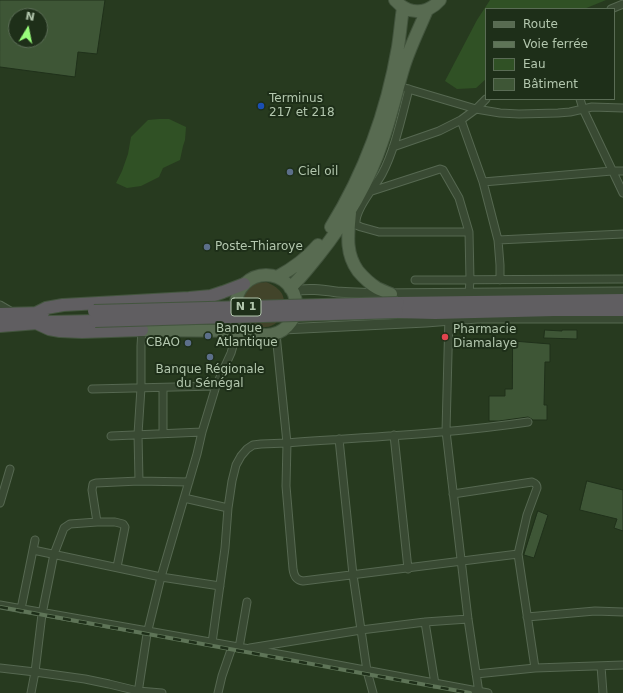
<!DOCTYPE html>
<html>
<head>
<meta charset="utf-8">
<style>
  body { margin:0 }
  #map { position:relative; width:623px; height:693px; overflow:hidden; background:#273a1f; font-family:"DejaVu Sans",sans-serif }
  canvas { display:block }
  .legend { position:absolute; left:485px; top:8px; width:130px; height:92px; box-sizing:border-box; background:#1e2f19; border:1px solid #5a6c55; margin:0; padding:5px 7px; list-style:none; font-size:12px; color:#b3c7ae }
  .legend li { display:flex; align-items:center; gap:8px; height:20px }
  .legend b { width:20px; border:1px solid #5a6c55 }
  .north { position:absolute; left:8px; top:8px; width:40px; height:40px; box-sizing:border-box; background:#1e2f19; border:1px solid #5a6c55; border-radius:50%; rotate:10deg; font-size:11px; font-weight:700; line-height:16px; text-align:center; color:#b3c7ae }
  .north::after { content:''; display:block; margin:auto; width:14px; height:18px; background:#99ff7b; clip-path:polygon(50% 0,100% 100%,50% 72%,0 100%) }
</style>
</head>
<body>
<div id="map">
<canvas width="623" height="693"></canvas>
<ul class="legend">
<li><b style="height:5px;background:#586b51"></b>Route</li>
<li><b style="height:5px;background:#5e7457"></b>Voie ferrée</li>
<li><b style="height:11px;background:#305125"></b>Eau</li>
<li><b style="height:11px;background:#3e5636"></b>Bâtiment</li>
</ul>
<div class="north">N</div>
</div>
<script>
const ctx = document.querySelector('canvas').getContext('2d');
ctx.lineJoin = 'round';
function paint(path, color) { ctx.fillStyle = color; ctx.fill(path, 'evenodd'); }
function strokePath(path, color, width, dash) { ctx.strokeStyle = color; ctx.lineWidth = width; ctx.lineCap = dash ? 'butt' : 'round'; ctx.setLineDash(dash || []); ctx.stroke(path); }
function write(font, color, halo, rows, align = 'center') {
  ctx.font = font + ' "DejaVu Sans",sans-serif'; ctx.lineWidth = 4; ctx.setLineDash([]); ctx.textBaseline = 'middle'; ctx.strokeStyle = halo; ctx.fillStyle = color; for (const [text, x, y, turn = 0] of rows) {
    ctx.save(); ctx.translate(x, y); ctx.rotate((+turn || 0) * Math.PI / 180); ctx.textAlign = isNaN(turn) ? turn : align; if (halo) ctx.strokeText(text, 0, 0); ctx.fillText(text, 0, 0); ctx.restore();
  }
}
paint(new Path2D(`
  M266 282C271 284 275 286 279 290 287 297 285 313 278 321 274 325 270 327 265 327 235 329 235 288 256 283 259 282 263 283 266 282Z`), '#42442a');
paint(new Path2D(`
  M490 0H606L584 9H486V79L476 88 457 89 445 81 477 20Z
  M159 119H169L186 127 185 140 183 146 180 160 163 168 159 177 141 186 127 188 116 183 122 171 128 154 131 137 148 120Z`), '#305125');
const building = new Path2D(`
  M0 0H105L97 54 78 52 75 77 0 67ZM16 16H40V40H16Z
  M545 330 562 331V330H577V339L544 338Z
  M513 341 550 344V362H545L544 405H547V420H533L530 418 528 417 499 421H489V396H505V389H512Z
  M587 481 623 490V531L614 528 617 519 580 510Z
  M538 511 548 515 534 558 524 555Z`);
paint(building, '#3e5636');
strokePath(building, '#20311b', 1);
const minor = new Path2D(`
  M611 9 623 4
  M405 88 476 109 500 113 519 114 558 113 570 112 592 107 623 108
  M409 89C402 115 395 150 382 174 375 187 354 210 356 225L361 227 379 232H469
  M580 99 583 109 623 193
  M461 120 483 182 498 240 500 265V280
  M393 147 439 131 461 120 476 109 486 99
  M483 182 612 171H623
  M372 191 440 169 443 170 459 198 469 232 470 280 469 294
  M498 240 623 234
  M415 280 623 279
  M0 305 12 312
  M449 315 446 431 468 619 479 693
  M276 333 277 344 287 443 286 486 293 569C294 576 296 580 303 581L518 554
  M92 389 216 386
  M163 433V388
  M394 435 408 569
  M111 436 202 432
  M339 439 353 575 367 671 373 693
  M139 481 138 434 141 388V346L142 330
  M453 494 532 482C535 483 537 484 537 488L527 515 518 554 535 668 623 665
  M184 498 228 508
  M0 503 10 469
  M97 522 92 490 93 484 96 483 139 481 189 482
  M33 550 161 577 220 586
  M0 605 295 657 488 693
  M21 609 35 540
  M527 617 595 611 623 612
  M425 622 435 684
  M212 643 225 548 228 508 232 481 236 465 241 456 247 449 253 445 261 444 287 443C367 437 448 434 528 422
  M239 648 247 602
  M250 648 361 630 425 622 468 619
  M601 666 603 693
  M0 668 35 672 85 679 109 684 138 691 162 693
  M476 674 535 668
  M31 693 35 672 42 614 54 554 64 528 70 524 97 522H115L123 524 125 527 117 567
  M138 693 147 634 161 577 197 454 202 432 216 386 231 353 235 339 241 329
  M218 693 222 676 232 647`);
const tertiary = new Path2D(`
  M293 291C308 288 322 290 337 292 350 293 363 293 375 294L623 292
  M283 329 426 322 477 318H623`);
const primary = new Path2D(`
  M395 0C408 15 427 15 440 0
  M350 213C348 234 345 253 358 271 364 278 369 283 377 288 381 290 386 292 391 294
  M331 227C365 172 387 111 398 47 400 34 401 21 403 8
  M236 305a30 30 0 1 1 60 0a30 30 0 1 1-60 0Z
  M277 277C292 269 307 258 318 245
  M290 288C301 278 309 267 318 256 346 221 368 184 382 142 391 117 396 92 404 66 410 47 419 29 427 10
  M142 330 250 331`);
const trunk = new Path2D(`
  M398 303 623 300
  M397 312 435 313 554 310H623
  M36 313 46 308 63 305 189 298 211 296 223 292 244 284
  M0 314 43 313
  M36 323 49 329 60 331 82 332 142 330
  M0 326 50 322 95 321`);
strokePath(minor, '#566851', 9);
strokePath(tertiary, '#566851', 11);
strokePath(primary, '#42543d', 14);
strokePath(trunk, '#43553e', 14);
strokePath(minor, '#394a33', 7);
strokePath(tertiary, '#394a33', 9);
strokePath(primary, '#586b51', 12);
strokePath(trunk, '#605e61', 12);
const rail = new Path2D(`
  M0 607 470 693`);
strokePath(rail, '#5e7457', 4);
strokePath(rail, '#1e2f19', 2.5, [8]);
const trunkBridge = new Path2D(`
  M94 311 398 303
  M95 321 397 312`);
strokePath(trunkBridge, '#43553e', 14, []);
strokePath(trunkBridge, '#605e61', 12);
for (const [x, y, r, color] of [
  [261,106,4,"#1a4fb4"],
  [290,172,4,"#5c6f8a"],
  [207,247,4,"#5c6f8a"],
  [208,336,4,"#5c6f8a"],
  [445,337,4,"#e0444e"],
  [188,343,4,"#5c6f8a"],
  [210,357,4,"#5c6f8a"]
]) { const dot = new Path2D(); dot.arc(x, y, r, 0, 2 * Math.PI); ctx.fillStyle = color; ctx.fill(dot); strokePath(dot, '#1e2f19', 1.5); }
for (const [x, y, w] of [
  [246,307,30]
]) { const box = new Path2D(); box.roundRect(x - w / 2, y - 9, w, 18, 3); ctx.fillStyle = '#1e2f19'; ctx.fill(box); strokePath(box, '#b3c7ae', 1); }
write('bold 11px', '#b3c7ae', null, [
  ["N 1",246,307]
]);
write('12px', '#b3c7ae', '#1e2f19', [
  ["Terminus",269,99],
  ["217 et 218",269,113],
  ["Ciel oil",298,172],
  ["Poste-Thiaroye",215,247],
  ["Banque",216,329],
  ["Atlantique",216,343],
  ["Pharmacie",453,330],
  ["Diamalaye",453,344],
  ["CBAO",180,343,"right"],
  ["Banque Régionale",210,370,"center"],
  ["du Sénégal",210,384,"center"]
], 'left');
</script>
</body>
</html>
